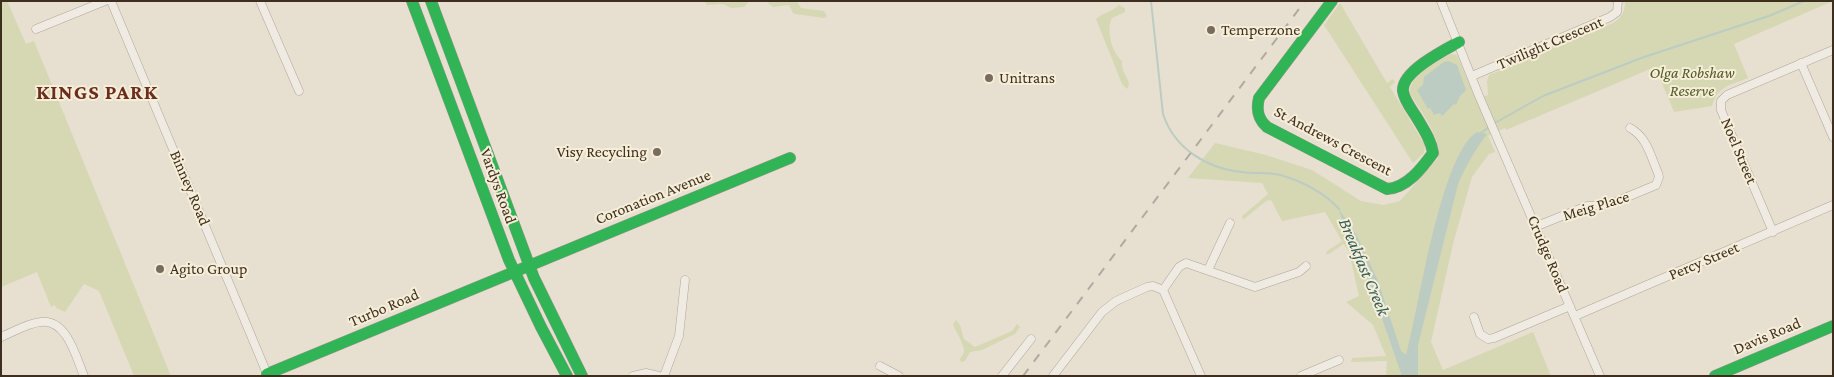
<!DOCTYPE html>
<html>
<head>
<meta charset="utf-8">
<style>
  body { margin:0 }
  #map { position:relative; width:1834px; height:377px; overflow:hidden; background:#e7e0d1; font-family:"Crimson Pro",serif }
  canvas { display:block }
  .frame { position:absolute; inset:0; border:2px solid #3d2e20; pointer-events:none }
</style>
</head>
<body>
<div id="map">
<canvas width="1834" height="377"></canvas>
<div class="frame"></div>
</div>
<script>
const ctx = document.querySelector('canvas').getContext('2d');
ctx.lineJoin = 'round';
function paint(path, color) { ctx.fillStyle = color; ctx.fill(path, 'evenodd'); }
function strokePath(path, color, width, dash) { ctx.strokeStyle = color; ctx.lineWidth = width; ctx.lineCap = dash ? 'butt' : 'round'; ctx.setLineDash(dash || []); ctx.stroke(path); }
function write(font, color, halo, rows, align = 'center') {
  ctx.font = font + ' "Crimson Pro",serif'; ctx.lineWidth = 4; ctx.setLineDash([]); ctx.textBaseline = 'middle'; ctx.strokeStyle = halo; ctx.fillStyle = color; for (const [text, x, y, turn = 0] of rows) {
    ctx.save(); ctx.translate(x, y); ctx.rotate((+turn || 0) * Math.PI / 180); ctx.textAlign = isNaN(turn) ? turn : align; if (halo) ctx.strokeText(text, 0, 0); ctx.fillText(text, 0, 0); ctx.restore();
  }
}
paint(new Path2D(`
  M1 1H7L26 44 34 41 171 376H134L99 291 84 284 65 312 56 308 55 305 51 307 37 272 1 287Z
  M704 1H747L748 3 744 7 731 8 723 4 707 5Z
  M766 1H797L801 8 824 11 827 16 824 18 795 14 793 13 789 5 773 7Z
  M1625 1H1833L1734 44 1748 78C1731 85 1717 86 1712 106L1674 112 1655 67 1506 130 1505 128 1488 136 1495 152 1489 154 1472 177 1453 244 1431 342 1443 370 1533 332 1551 376H1386L1387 361 1351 362 1352 358 1386 356 1373 325 1346 302 1359 296 1349 252 1344 244 1327 255 1326 252 1342 241 1325 212 1282 221 1271 200 1266 201 1243 220 1242 216 1268 194 1262 183 1188 178 1215 143 1266 155 1312 170 1361 201 1383 205 1400 201 1438 158C1442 137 1420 111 1410 93 1407 77 1438 61 1451 54L1457 55 1476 100 1488 95 1487 81 1489 75 1613 23C1622 17 1625 12 1625 1Z
  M1340 3 1387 83 1393 79 1395 82 1390 87 1425 145 1424 153 1413 163 1324 25Z
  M1119 5 1125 8V12L1112 18C1106 30 1111 51 1122 61 1121 73 1128 75 1129 85L1127 89 1122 84 1096 19C1102 13 1112 12 1119 5Z
  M956 320 960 325 964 339 975 347 1012 331 1017 324 1020 327 1015 334 982 350 970 352 965 361 961 362 960 359C961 357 963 355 964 352 966 348 955 330 953 324Z`), '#d6d7b3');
paint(new Path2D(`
  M1448 61 1457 65 1466 90 1460 96 1456 105 1454 104 1442 116 1440 113 1434 115 1430 108 1428 109 1417 90 1423 85 1424 77 1444 62Z
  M1477 132 1487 134C1475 150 1466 166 1458 184L1418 345V376H1402L1370 284 1349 236 1338 208 1356 234 1378 281 1401 351 1406 355C1419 309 1440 155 1477 132Z`), '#bcccc2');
strokePath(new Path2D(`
  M1151 1 1163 114C1174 148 1207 169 1242 172 1254 174 1267 172 1280 175 1300 180 1325 193 1339 209
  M1493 124 1543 96 1644 57 1769 16 1804 1
  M1481 133 1489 127`), '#bcccc2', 2);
const street = new Path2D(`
  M111 1 268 376
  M260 1 299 91
  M1441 1 1479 96 1600 376
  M36 29 105 1
  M1801 63 1833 137
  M1472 76 1610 17 1617 12 1618 1
  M1537 226 1587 206 1606 205 1615 202 1656 185 1659 177 1658 173C1651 157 1647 137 1630 128
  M1773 232 1721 110V101L1727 95 1833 50
  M1208 270 1230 223
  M1163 290 1179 267 1186 263 1255 287 1299 272 1306 266
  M1163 290 1201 376
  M1575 316 1833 205
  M1474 317 1480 334 1488 339 1494 338 1570 306
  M1 337C13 332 28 323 41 322 67 319 76 357 84 376
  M880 366 899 376
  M633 376 646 373 659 376
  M664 376 679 336 685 280
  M1002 376 1031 339
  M1053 376 1102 312 1116 301 1147 287 1153 286 1163 290
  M1301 376 1339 360`);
const fast = new Path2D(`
  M412 1 509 260 541 327 567 376
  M431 1 534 278 582 376
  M1332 1 1259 98C1256 110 1258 119 1267 127L1387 189C1407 188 1422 168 1433 153 1431 140 1424 130 1417 118 1412 110 1404 100 1403 91 1401 72 1444 50 1459 42
  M267 374 790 158
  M1715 376 1833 326`);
strokePath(street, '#ada599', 9);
strokePath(fast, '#9c958a', 12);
strokePath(street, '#efebe3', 8);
strokePath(fast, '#30b455', 11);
strokePath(new Path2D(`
  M1023 376 1305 1`), '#afaaa2', 2, [9, 9]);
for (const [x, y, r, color] of [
  [1211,30,5,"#786c5e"],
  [989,78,5,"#786c5e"],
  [657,152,5,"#786c5e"],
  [160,269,5,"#786c5e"]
]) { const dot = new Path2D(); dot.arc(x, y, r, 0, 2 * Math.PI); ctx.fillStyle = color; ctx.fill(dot); strokePath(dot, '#f7eed8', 2); }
write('16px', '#3d2e20', '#f7eed8', [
  ["Temperzone",1221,30],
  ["Unitrans",999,78],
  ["Visy Recycling",647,152,"right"],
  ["Agito Group",170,269]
], 'left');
write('16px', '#3d2e20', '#f7eed8', [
  ["Twilight Crescent",1550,43,-23],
  ["St Andrews Crescent",1333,141,28],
  ["Noel Street",1739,151,67],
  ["Vardys Road",498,186,70],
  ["Binney Road",190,188,67],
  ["Coronation Avenue",653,197,-22],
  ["Meig Place",1596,206,-17],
  ["Crudge Road",1548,254,67],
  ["Percy Street",1704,261,-23],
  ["Turbo Road",384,308,-23],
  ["Davis Road",1767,336,-23]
]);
write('italic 16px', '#4d5a26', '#f7eed8', [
  ["Olga Robshaw",1692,73],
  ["Reserve",1692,91]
]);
write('italic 18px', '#2f5d5a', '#f7eed8', [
  ["Breakfast Creek",1364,267,67]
]);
ctx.letterSpacing = '1px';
write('bold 21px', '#6b2e1e', '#f7eed8', [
  ["KINGS PARK",97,93]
]);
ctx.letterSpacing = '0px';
</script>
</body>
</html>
